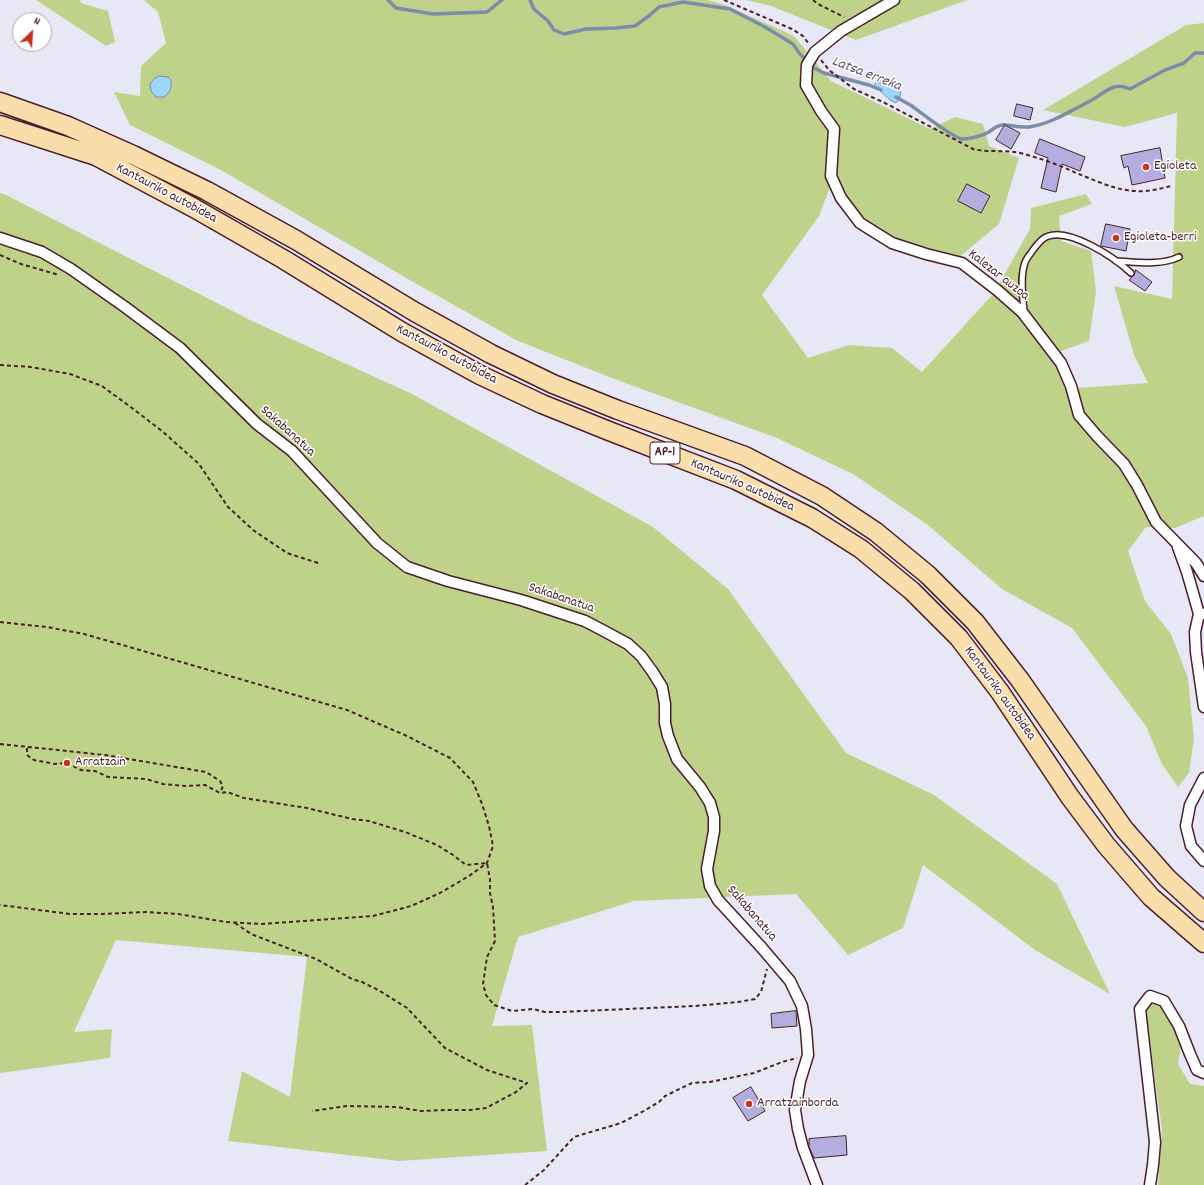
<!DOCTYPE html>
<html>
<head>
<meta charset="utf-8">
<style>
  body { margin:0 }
  #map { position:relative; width:1204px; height:1185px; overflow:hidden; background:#e8e7f5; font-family:Dekko,sans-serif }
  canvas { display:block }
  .north { position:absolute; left:12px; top:12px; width:40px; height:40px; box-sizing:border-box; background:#fff; border:1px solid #b7a5aa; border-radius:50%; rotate:25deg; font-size:11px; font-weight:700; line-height:16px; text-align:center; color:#4a1f2b }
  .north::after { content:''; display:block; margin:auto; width:14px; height:18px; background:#c8321e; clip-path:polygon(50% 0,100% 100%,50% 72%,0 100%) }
</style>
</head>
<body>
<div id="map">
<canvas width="1204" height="1185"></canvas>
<div class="north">N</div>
</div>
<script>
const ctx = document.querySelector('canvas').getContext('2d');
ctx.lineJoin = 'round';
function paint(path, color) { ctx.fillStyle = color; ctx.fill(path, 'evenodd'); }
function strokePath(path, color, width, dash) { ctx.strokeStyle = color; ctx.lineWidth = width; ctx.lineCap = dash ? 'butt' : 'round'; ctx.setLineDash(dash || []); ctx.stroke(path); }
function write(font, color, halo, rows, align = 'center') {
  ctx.font = font + ' Dekko,sans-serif'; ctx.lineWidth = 3; ctx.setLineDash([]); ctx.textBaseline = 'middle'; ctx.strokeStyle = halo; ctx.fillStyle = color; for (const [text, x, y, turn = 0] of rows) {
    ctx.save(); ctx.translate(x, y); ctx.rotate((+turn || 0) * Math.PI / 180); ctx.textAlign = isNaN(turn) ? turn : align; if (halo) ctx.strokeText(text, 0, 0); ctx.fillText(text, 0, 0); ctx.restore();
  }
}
paint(new Path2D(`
  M36 0H80L81 3 108 11 115 42 106 46Z
  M144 0H708L728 6 794 36 831 81 930 129 955 117 983 124 989 146 1019 158 999 224 958 258 898 241 862 220 845 196 835 174 819 216 762 295 808 358 849 345 892 348 922 372 994 293 1030 229 1031 208 1086 194 1092 204 1059 216 1061 241 1091 251 1096 291 1089 341 1061 351 1078 388 1148 383 1134 355 1114 286 1172 299 1177 113 1125 127 1043 110 1186 25 1204 23V516L1175 528 1146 527 1128 551 1145 601 1171 634 1188 678 1194 739 1189 773 1178 787 1162 764 1146 726 1072 628 1002 589 928 525 853 474 777 438 617 380 518 341 422 287 219 169 130 125 114 92 140 96 141 66 166 43 158 12Z
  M746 0H967L856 40 771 6Z
  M0 193 6 195 252 321 412 394 653 527 728 589 846 753 934 795 1057 884 1110 994 1035 950 923 865 903 928 848 955 796 894 634 901 518 937 492 1026 532 1025 547 1151 399 1161 228 1141 242 1071 290 1097 307 957 116 940 74 1032 112 1029 110 1058 0 1073Z
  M1151 1003 1160 1005 1174 1024 1181 1047 1178 1064 1190 1084 1204 1086V1185H1158L1162 1130 1146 1013Z`), '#bed389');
const water = new Path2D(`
  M159 76 168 77 171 80C172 88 170 92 164 97H156L151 91 150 84 154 79Z
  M876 82 892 84 901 92 900 97 896 103 890 100 875 86Z`);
paint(water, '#9dd6fd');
strokePath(water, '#7c8da9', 1);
strokePath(new Path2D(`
  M388 0 396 8 433 14 487 12 502 0
  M530 0 534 9 548 21 554 30 564 34 586 29 616 28 635 26 650 15 659 7 683 2 730 9 765 27 793 44 800 54 814 68 824 73 869 85 881 90
  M896 97C901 100 907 103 912 106 920 112 954 138 962 139 970 139 982 136 989 132 993 129 996 126 1002 125 1006 124 1009 126 1014 126 1018 127 1024 127 1029 127 1051 124 1072 110 1092 100 1106 92 1114 81 1130 89L1165 70 1184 63 1195 53H1204`), '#7c8da9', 3.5);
const building = new Path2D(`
  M1017 104 1033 108 1030 120 1014 116Z
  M1005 125 1020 133 1011 149 996 140Z
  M1040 139 1085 157 1080 171 1062 164 1056 192 1041 188 1048 158 1035 153Z
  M1160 148 1165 178 1132 185 1128 166 1124 168 1121 156Z
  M967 184 990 196 981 213 958 201Z
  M1106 224 1130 229 1126 251 1101 246Z
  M1136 270 1152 282 1145 291 1129 280 1134 275Z
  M796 1011 797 1026 772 1028 771 1014Z
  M751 1087 765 1111 748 1121 733 1098Z
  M846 1136 847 1155 814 1158 809 1147V1139Z`);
paint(building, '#b4aedf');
strokePath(building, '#4a1f2b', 1);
const service = new Path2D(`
  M1116 261C1137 262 1160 266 1179 257
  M1024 312C1023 298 1020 280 1024 266 1025 259 1030 255 1033 250 1037 245 1041 239 1046 237 1068 226 1115 258 1131 273`);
const minor = new Path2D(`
  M894 0 841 31 815 52 807 65 806 85 821 111 834 129 831 176 841 198 860 223 892 243 926 254 962 263 997 290 1022 312 1061 363 1071 386 1079 415 1097 436 1124 464 1137 485 1156 522 1196 563 1204 576
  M0 238 42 252 71 269 125 307 180 348 257 424 292 451 377 543 407 567 448 581 521 600 585 621 606 632 628 644 641 656 652 671 662 687 665 704V723L668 736 677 759 700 787 710 803 714 817V831L707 869 710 886 718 900 762 948 790 981 802 1006 806 1029 808 1055 800 1081 795 1110 798 1129 803 1148 817 1185
  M1178 547 1187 572 1199 614
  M1204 614H1199L1195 632 1196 652 1204 707
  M1204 778 1190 805 1186 826 1191 846 1204 861
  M1150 1185 1153 1165 1155 1142 1140 1009 1150 996 1164 1001 1179 1026 1190 1054 1197 1070 1204 1073`);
const motorway = new Path2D(`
  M0 102 68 126 133 155 207 191 296 240 415 312 491 354 553 384 618 410 745 456 822 496 876 532 928 575 975 622 1020 680 1124 829 1167 878 1204 912
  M0 125 96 156 194 208 283 259 402 332 480 375 542 404 609 431 736 480 812 518 861 549 912 591 959 638 1000 692 1070 797 1106 845 1151 897 1204 943`);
strokePath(service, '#4a1f2b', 8);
strokePath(minor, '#4a1f2b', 13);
strokePath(motorway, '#4a1f2b', 21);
strokePath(new Path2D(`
  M724 0 792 29 803 36 809 44
  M813 0 818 4 844 17
  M821 60 829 70 854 89 885 103 973 149C990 153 1007 149 1024 154 1042 159 1060 165 1076 173 1095 180 1114 190 1135 191 1147 192 1159 189 1171 186
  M0 255 21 264 59 275
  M0 365 31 367 70 374 102 386 132 408 162 431 199 464 228 507 253 530 287 553 318 563
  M0 622 47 627 84 634 119 644 347 710 407 736 450 758 473 782 482 804 489 826 493 846 487 863 469 876 440 893 411 906 373 916 262 924 226 922 178 914 146 912 102 914H70L0 905
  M0 744 105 755 206 772 220 781 223 786 220 793
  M27 748V755L34 760 55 764 67 763 81 770 95 771 108 777 146 779 163 784 186 786 205 785 220 793 227 792 244 798 307 808 352 819 369 821 405 832 437 845 453 855 466 865 487 863 490 879V893L493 907 495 941 487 957 483 984 486 995 494 1005 512 1011 533 1009 545 1012H561L695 1006 738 1002 755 999 761 992 767 969
  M235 923 251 934 316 959 352 979 362 982 380 991 407 1008 424 1026 445 1048 487 1070 527 1083 516 1092 486 1108 470 1110H447L421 1111 397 1107 347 1106 312 1111
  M525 1185 544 1170 574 1137 621 1123 642 1112 659 1102 665 1096 692 1083 710 1082 754 1073 782 1062 797 1058`), '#4a1f2b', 2, [4, 3]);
strokePath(service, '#fff', 5);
strokePath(minor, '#fff', 10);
strokePath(motorway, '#f9deab', 18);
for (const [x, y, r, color] of [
  [1146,167,4,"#c8321e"],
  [1116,238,4,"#c8321e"],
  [67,763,4,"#c8321e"],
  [749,1104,4,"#c8321e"]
]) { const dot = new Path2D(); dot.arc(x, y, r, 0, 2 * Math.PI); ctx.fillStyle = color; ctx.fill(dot); strokePath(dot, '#fff', 1.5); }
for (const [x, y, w] of [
  [665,453,30]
]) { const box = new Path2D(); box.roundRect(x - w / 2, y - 11, w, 22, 3); ctx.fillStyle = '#fff'; ctx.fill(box); strokePath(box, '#4a1f2b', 1); }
write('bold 13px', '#4a1f2b', null, [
  ["AP-1",665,453]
]);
write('14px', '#4a1f2b', '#fff', [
  ["Egioleta",1154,167],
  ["Egioleta-berri",1124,238],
  ["Arratzain",75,763],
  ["Arratzainborda",757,1104]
], 'left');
write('14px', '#4a1f2b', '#fff', [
  ["Kantauriko autobidea",166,194,28],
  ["Kalezar auzoa",998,276,38],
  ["Kantauriko autobidea",446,355,28],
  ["Sakabanatua",287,432,42],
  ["Kantauriko autobidea",742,486,24],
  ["Sakabanatua",561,599,19],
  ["Kantauriko autobidea",999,694,54],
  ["Sakabanatua",751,914,49]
]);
write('italic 15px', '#63566a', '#fff', [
  ["Latsa erreka",866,75,21]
]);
</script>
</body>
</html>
